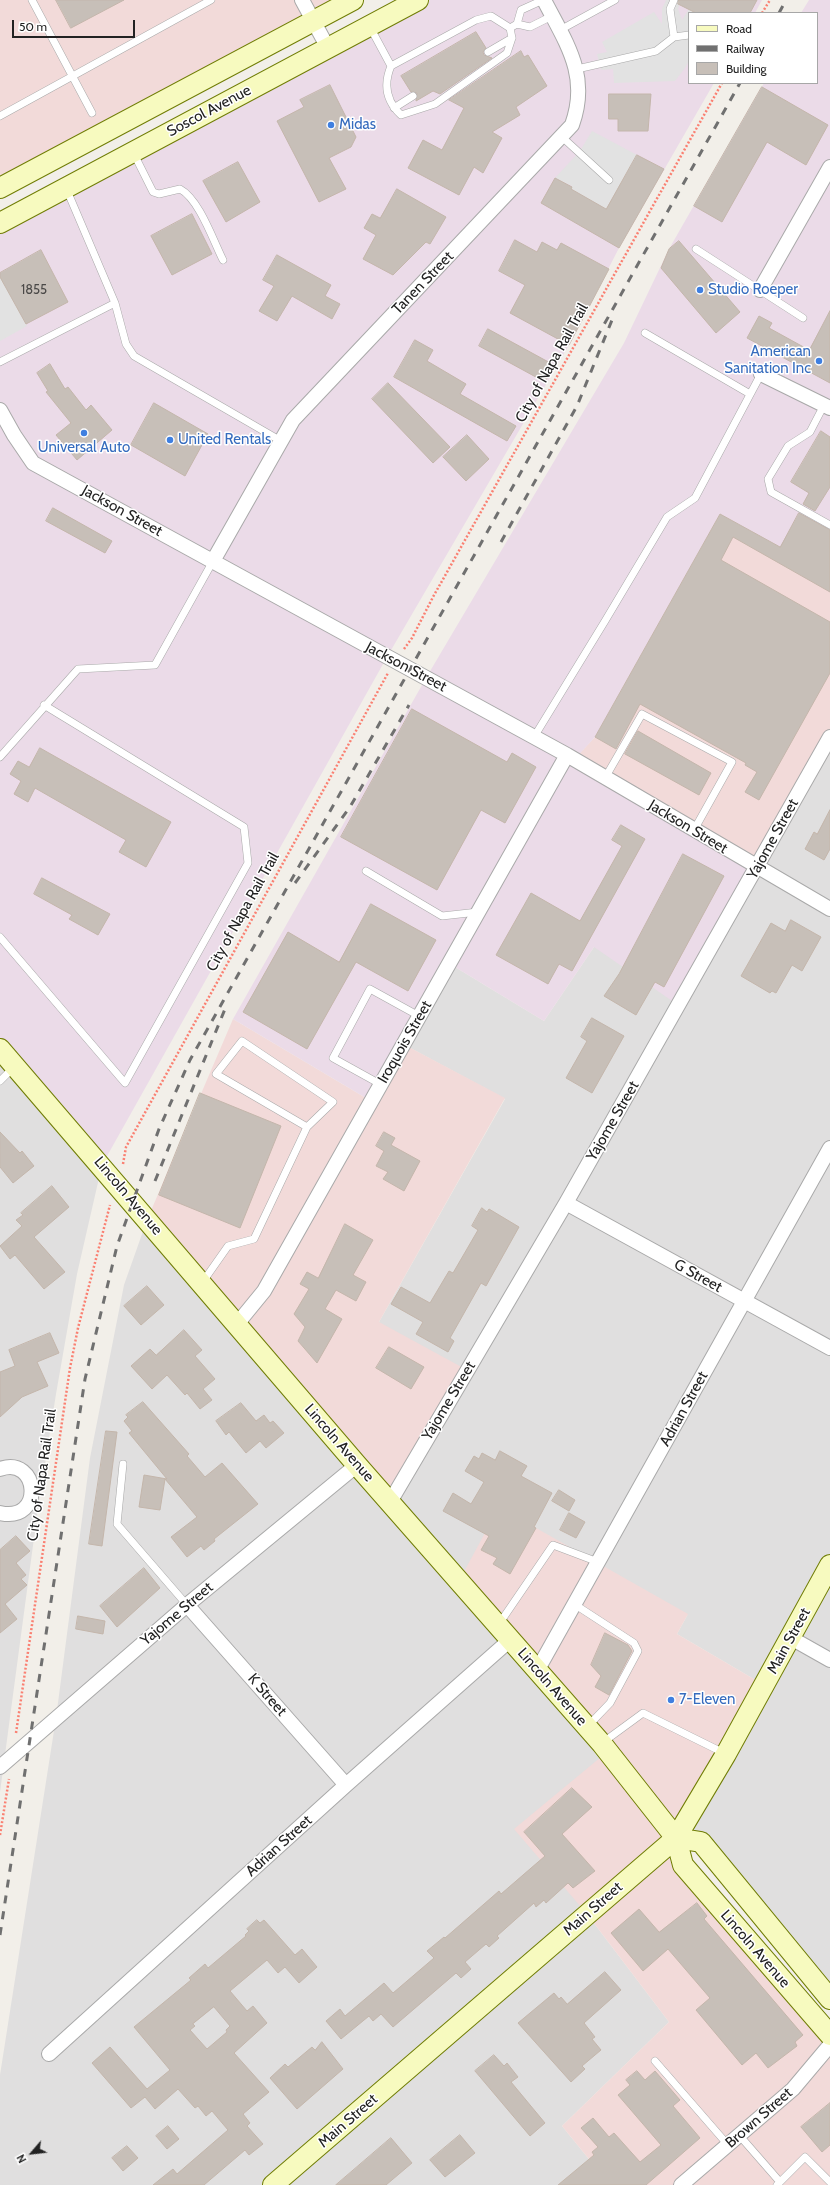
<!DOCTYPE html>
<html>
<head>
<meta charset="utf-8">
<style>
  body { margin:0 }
  #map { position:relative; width:830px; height:2185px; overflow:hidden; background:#f2efe9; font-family:Cabin,sans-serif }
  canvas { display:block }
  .legend { position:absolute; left:688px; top:12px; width:130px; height:72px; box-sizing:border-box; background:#fff; border:1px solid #a7a7a7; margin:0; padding:5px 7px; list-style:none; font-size:12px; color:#222 }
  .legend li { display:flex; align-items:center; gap:8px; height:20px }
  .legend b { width:20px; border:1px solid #a7a7a7 }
  .north { position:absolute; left:12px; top:2133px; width:40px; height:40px; -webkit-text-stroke:3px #fff; paint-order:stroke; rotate:242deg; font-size:11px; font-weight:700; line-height:16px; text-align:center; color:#222 }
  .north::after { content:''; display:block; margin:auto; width:14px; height:18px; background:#222; clip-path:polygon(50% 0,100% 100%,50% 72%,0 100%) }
  .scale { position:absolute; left:12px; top:20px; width:123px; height:18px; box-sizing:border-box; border:2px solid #222; border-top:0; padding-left:5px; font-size:12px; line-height:14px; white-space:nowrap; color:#222; -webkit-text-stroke:3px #fff; paint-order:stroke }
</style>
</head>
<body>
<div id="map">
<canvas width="830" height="2185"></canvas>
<ul class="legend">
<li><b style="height:5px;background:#f7fabf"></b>Road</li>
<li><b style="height:5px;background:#707070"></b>Railway</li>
<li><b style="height:11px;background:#c7bfb8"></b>Building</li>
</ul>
<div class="north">N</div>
<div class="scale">50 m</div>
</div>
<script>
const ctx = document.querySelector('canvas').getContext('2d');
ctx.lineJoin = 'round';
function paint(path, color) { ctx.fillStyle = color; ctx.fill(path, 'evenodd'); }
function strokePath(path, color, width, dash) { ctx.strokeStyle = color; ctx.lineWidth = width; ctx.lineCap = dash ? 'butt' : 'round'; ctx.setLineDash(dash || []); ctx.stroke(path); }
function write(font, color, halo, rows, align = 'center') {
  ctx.font = font + ' Cabin,sans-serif'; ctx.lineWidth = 3; ctx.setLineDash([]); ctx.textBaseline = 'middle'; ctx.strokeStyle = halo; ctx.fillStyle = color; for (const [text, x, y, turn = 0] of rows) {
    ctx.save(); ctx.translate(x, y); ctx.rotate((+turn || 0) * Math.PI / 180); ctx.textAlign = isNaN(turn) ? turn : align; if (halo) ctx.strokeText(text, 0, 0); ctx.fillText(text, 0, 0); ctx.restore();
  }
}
paint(new Path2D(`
  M830 737V1999L701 1842 676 1838 764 1685 677 1634 688 1614 602 1744 587 1914 669 2022 562 2126 610 2185H0V2075L56 1718 90 1458 124 1285 147 1220 379 1322 505 1099 403 1044 450 964 544 1021 594 947Z
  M0 1049 102 1165 77 1274 56 1394 38 1508 0 1792Z`), '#e0dfdf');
paint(new Path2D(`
  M0 0H353L0 188Z
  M720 514 830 576V737L757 868 574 759 595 737Z
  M233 1019 371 1101 403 1044 505 1098 379 1322 467 1370 390 1502 147 1220Z
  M499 1507 688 1614 677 1634 764 1685 676 1838 683 1865 830 2035V2185H610L562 2126 669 2022 587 1914 514 1829 607 1752 459 1581Z`), '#f2dad9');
paint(new Path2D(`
  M418 0H762L755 13H689V83H714L619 248 569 345 387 657 102 1165 0 1049V223Z
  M809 0H830V576L720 514 595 737 575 759 757 868 678 1005 594 947 544 1021 450 964 371 1101 233 1019 426 678 624 343 669 249 764 83H817V13H801Z`), '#ebdbe8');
paint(new Path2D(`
  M666 0H681L678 9 682 20 689 9 700 13H689V61L685 68 675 81 614 83 613 69 601 70 597 54 607 52 602 42 654 12 662 24V9Z
  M592 131 637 155 606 209 571 189 572 186 555 178 580 151Z
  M0 277 27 326 0 341Z`), '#e2e2e2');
const building = new Path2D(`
  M56 0H124L71 28Z
  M679 0H757L750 13H696L678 4Z
  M476 32 486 48 483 52 484 55 492 58 440 94 433 91 416 101 417 93 411 92 401 76Z
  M521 51 524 57 528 55 547 86 516 107 520 115 492 132 502 138 483 173 474 167 459 195 408 168 423 140 442 150 464 108 449 100Z
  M330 85 356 137 351 147 329 158 346 189 319 202 277 121 304 107 300 100Z
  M762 87 828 125 806 165 767 142 722 222 694 206Z
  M609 94H651L648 131H618V119H609Z
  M637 155 664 169 619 248 541 203 555 178 572 187 571 189 606 209Z
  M238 162 260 202 226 222 203 181Z
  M397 189 446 217 430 244 426 242 393 275 363 259 376 235 364 228 372 214 380 218Z
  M192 214 212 254 172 275 151 236Z
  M515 240 537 252 542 242 557 250 561 243 609 269 569 345 510 313 525 285 499 271Z
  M679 241 740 312 716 333 661 268 669 249Z
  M41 250 68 302 26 324 0 277V273Z
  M277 255 331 285 325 296 340 304 332 319 292 296 277 321 259 311 274 286 263 280Z
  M830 311V383L747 338 759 316 772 323 769 328 809 350Z
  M488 329 554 365 545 382 479 346Z
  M415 340 433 350 427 361 466 384 460 394 516 426 507 441 394 377Z
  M50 364 65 389 68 387 86 410 91 405 112 430 77 460 56 435 71 423 46 392 48 391 37 373Z
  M388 383 450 447 433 463 372 399Z
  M154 403 208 434 185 476 131 445Z
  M821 431 830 437V487L815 511 803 504 809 493 791 482Z
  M467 435 489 459 466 481 443 457Z
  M53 508 112 541 105 553 46 521Z
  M799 513 830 530V592L733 537 721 560 830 622V673L759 800 745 792 757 772 745 765 746 763 640 704 616 749 595 737 720 514 780 547Z
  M412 709 507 762 512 753 536 767 505 823 481 810 437 890 341 837Z
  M638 731 711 773 699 795 625 754Z
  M40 748 171 822 146 867 119 852 126 840 35 788 28 802 14 794 21 781 10 774 18 761 29 767Z
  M830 810V849L824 860 805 849 814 832 817 834Z
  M621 825 645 839 572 971 559 964 548 984 496 955 531 893 580 921 622 846 612 840Z
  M683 854 724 876 664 987 655 982 636 1015 604 996 619 974Z
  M42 878 110 914 98 935 69 919 72 915 34 894Z
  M371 904 436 940 408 991 356 962 307 1049 243 1012 288 932 339 962Z
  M791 920 821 937 802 971 792 965 776 993 772 991 770 993 741 976 771 923 785 931Z
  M592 1018 624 1036 592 1093 566 1078 587 1041 581 1037Z
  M200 1093 281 1126 240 1228 159 1195Z
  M0 1132 20 1153 22 1151 34 1166 13 1183 0 1167Z
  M384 1132 395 1138 391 1145 420 1161 404 1191 383 1179 388 1172 376 1166 384 1151 376 1146Z
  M52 1186 69 1207 34 1237 65 1272 44 1289 15 1255 10 1259 0 1246 22 1226 16 1220 23 1215 21 1213Z
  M482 1208 487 1212 489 1209 519 1227 486 1286 481 1283 450 1338 454 1341 448 1352 416 1334 423 1322 391 1304 401 1287 430 1303 449 1271 453 1273 478 1230 472 1226Z
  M345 1224 373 1240 353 1275 366 1282 356 1301 336 1290 325 1309 342 1319 317 1363 298 1341 305 1327 294 1314 309 1289 300 1284 307 1272 318 1278Z
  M147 1286 164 1305 141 1325 124 1306Z
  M184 1330 202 1350 195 1356 215 1379 203 1389 212 1400 200 1409 187 1393 185 1395 167 1375 152 1389 131 1366 150 1349 156 1355Z
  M50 1333 59 1353 37 1362 48 1386 22 1397 0 1417V1372L15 1366 9 1350Z
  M389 1347 424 1367 411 1389 376 1368Z
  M143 1402 189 1454 187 1456 205 1477 222 1463 258 1504 214 1539 215 1541 204 1550 201 1546 187 1557 171 1537 197 1517 165 1479 160 1510 139 1507 144 1475 167 1479 129 1433 132 1431 124 1421 128 1417 126 1415Z
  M241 1403 256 1421 264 1415 270 1423 273 1421 284 1433 266 1448 260 1441 246 1453 229 1432 226 1435 216 1421Z
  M106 1431 117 1432 102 1546 89 1544Z
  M500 1451 527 1466 521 1476 552 1493 534 1527 536 1528 510 1574 493 1564 497 1558 481 1550 489 1536 443 1511 453 1493 471 1504 484 1482 465 1471 474 1456 479 1459 482 1453 495 1460Z
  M559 1490 575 1500 569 1511 552 1501Z
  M569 1513 585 1522 576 1538 560 1530Z
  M16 1536 30 1551 16 1563 26 1575 21 1579 27 1585 5 1604 17 1619 0 1633V1550Z
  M144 1568 160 1588 117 1627 100 1606Z
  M78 1616 105 1621 103 1634 76 1629Z
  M605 1633 628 1645 632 1651 609 1695 595 1687 601 1676 591 1665Z
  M572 1788 592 1807 562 1834 595 1871 573 1888 568 1883 546 1903 544 1900 536 1907 534 1903 497 1936 499 1938 489 1947 486 1944 465 1962 471 1969 461 1978 456 1973 393 2027 381 2014 373 2021 369 2016 341 2039 326 2021 340 2009 345 2016 384 1983 393 1993 434 1958 427 1951 444 1937 445 1938 499 1891 501 1894 545 1856 524 1832Z
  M697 1903 707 1916 704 1919 803 2035 795 2042 797 2046 768 2068 756 2053 742 2065 696 2010 710 1998 668 1949 643 1971 611 1933 639 1909 659 1932Z
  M257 1920 260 1923 264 1920 295 1955 302 1949 317 1967 299 1983 285 1967 278 1973 267 1960 230 1991 247 2011 253 2006 267 2023 234 2053 269 2092 243 2114 250 2123 247 2126 263 2144 249 2155 245 2150 204 2185H153L173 2169 177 2174 228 2130 212 2111 206 2116 198 2106 195 2108 178 2089 155 2109 145 2097 131 2108 92 2063 110 2047 147 2089 170 2070 134 2027 191 1980 189 1978 205 1964 208 1968 246 1936 245 1935 249 1931 247 1929ZM214 2007 230 2026 226 2030 227 2032 207 2049 190 2030 195 2026 193 2024Z
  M605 1972 621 1990 584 2023 595 2037 592 2039 601 2050 582 2066 585 2069 571 2082 518 2023 554 1993 559 1999 561 1997 567 2004Z
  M322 2042 343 2069 297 2109 270 2078 285 2064 288 2067 312 2047 315 2050Z
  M494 2055 504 2066 507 2063 518 2077 511 2082 545 2123 530 2136 475 2071Z
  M637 2071 645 2080 655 2071 680 2100 673 2106 700 2138 646 2185H558L594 2155 592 2152 598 2147 581 2128 593 2118 609 2137 614 2133 640 2162 661 2145 618 2095 630 2085 626 2080Z
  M830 2103V2145L822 2152 801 2127Z
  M168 2126 179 2139 167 2149 156 2136Z
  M460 2135 475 2153 445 2177 430 2160Z
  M391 2138 412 2163 386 2185H336Z
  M127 2146 138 2158 123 2171 112 2158Z`);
paint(building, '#c7bfb8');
strokePath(building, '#c4b6ab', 1);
const lane = new Path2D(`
  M32 0 92 113
  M491 16 510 28 512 38 507 53 435 104 401 115C386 101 383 85 391 66L476 20Z
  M517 24 530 27 552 16
  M370 27 391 66
  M510 28 517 24 521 10 543 0
  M560 30 615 0
  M674 37 670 9 674 0
  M488 52 512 38
  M577 69 656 51 674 37 689 35
  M394 108 413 96
  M0 116 211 0
  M562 137 609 180
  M134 154 153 192 159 194 180 189C199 199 213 240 223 260
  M66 188 115 303 126 344 134 356 281 441
  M696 249 803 318
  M645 333 750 394
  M0 362 115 303
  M824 405 810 432 788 446 768 479 771 492 830 525
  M534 737 605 621 667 517 695 498 761 374
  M0 757 78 669 155 665 213 561
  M605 778 642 714 732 762 694 830
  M366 871 442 916 478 912
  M0 937 125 1083 248 863 244 827 44 705
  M0 1081 14 1067
  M380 1084 333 1058 370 989 419 1016
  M202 1283 228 1246 254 1239 307 1127 216 1074 242 1041 333 1102 307 1127
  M123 1464 117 1524 187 1605
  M574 1604 634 1643 638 1651 610 1703 587 1727
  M499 1624 553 1545 598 1562
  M602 1743 643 1713 726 1754
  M655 2061 728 2145
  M739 2135 780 2182 777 2185
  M780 2182 805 2157 830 2182`);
const street = new Path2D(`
  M302 0 328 48
  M760 290 830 167
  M761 374 830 408
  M0 410 14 435 33 463 567 755 830 909
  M213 561 293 420 572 125C590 75 566 43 544 0
  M566 1203 830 1348
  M237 1324 264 1291 567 755
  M0 1469C39 1455 45 1523 0 1513
  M390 1502 566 1203 830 737
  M187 1605 346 1785
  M791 1638 830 1660
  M538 1669 830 1148
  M0 1767 187 1605 357 1465
  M49 2054 346 1785 510 1640
  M681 2185 793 2089 830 2045`);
const secondary = new Path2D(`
  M0 188 353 0
  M0 223 418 0
  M0 1049 357 1465 602 1744 676 1838 683 1865 830 2035
  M676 1838 701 1842 830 1999
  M273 2185 676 1838 726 1754 830 1565`);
strokePath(lane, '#a9a9a9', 8);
strokePath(street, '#a9a9a9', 16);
strokePath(secondary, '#707d05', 22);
strokePath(new Path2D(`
  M762 13 770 0
  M404 649 412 638 433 597 722 83
  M123 1164 126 1147 388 673
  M16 1733 70 1368 78 1328 110 1205
  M0 1835 9 1779`), '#fa8072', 2.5, [2, 2]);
strokePath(lane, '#fff', 7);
strokePath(street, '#fff', 14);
strokePath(secondary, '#f7fabf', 20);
strokePath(new Path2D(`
  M779 13 786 0
  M501 542 577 406 612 320
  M295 883 350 807 409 705
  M155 1181 227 1004
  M0 1935 85 1379 117 1246 159 1129 190 1060 740 83`), '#707070', 3, [8, 8]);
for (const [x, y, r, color] of [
  [331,125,4,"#3f7fe0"],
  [700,290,4,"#3f7fe0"],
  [819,361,4,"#3f7fe0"],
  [84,433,4,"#3f7fe0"],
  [170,440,4,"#3f7fe0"],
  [671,1700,4,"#3f7fe0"]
]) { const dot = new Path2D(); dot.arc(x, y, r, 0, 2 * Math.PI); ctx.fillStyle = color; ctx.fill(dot); strokePath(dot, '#fff', 1.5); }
write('13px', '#4b4948', null, [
  ["1855",34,290]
]);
write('15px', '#222', '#fff', [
  ["Soscol Avenue",209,111,-28],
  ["Tanen Street",423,283,-46],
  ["City of Napa Rail Trail",552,363,-61],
  ["Jackson Street",122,511,29],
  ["Jackson Street",406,667,28],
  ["Jackson Street",688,827,31],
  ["Yajome Street",773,839,-61],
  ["City of Napa Rail Trail",243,912,-61],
  ["Iroquois Street",405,1042,-60],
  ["Yajome Street",613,1121,-60],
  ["Lincoln Avenue",128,1196,50],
  ["G Street",698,1276,29],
  ["Yajome Street",449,1401,-59],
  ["Adrian Street",684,1409,-61],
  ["Lincoln Avenue",339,1443,49],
  ["City of Napa Rail Trail",42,1475,-82],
  ["Yajome Street",177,1614,-40],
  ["Main Street",789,1641,-61],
  ["Lincoln Avenue",552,1687,49],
  ["K Street",267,1695,49],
  ["Adrian Street",279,1846,-42],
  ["Main Street",593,1909,-41],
  ["Lincoln Avenue",755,1949,49],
  ["Brown Street",759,2118,-41],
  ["Main Street",348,2121,-41]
]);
write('15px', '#366cbe', '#fff', [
  ["Midas",339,125],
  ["Studio Roeper",708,290],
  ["American",811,352,"right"],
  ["Sanitation Inc",811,369,"right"],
  ["United Rentals",178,440],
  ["Universal Auto",84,448,"center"],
  ["7-Eleven",679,1700]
], 'left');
</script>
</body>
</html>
